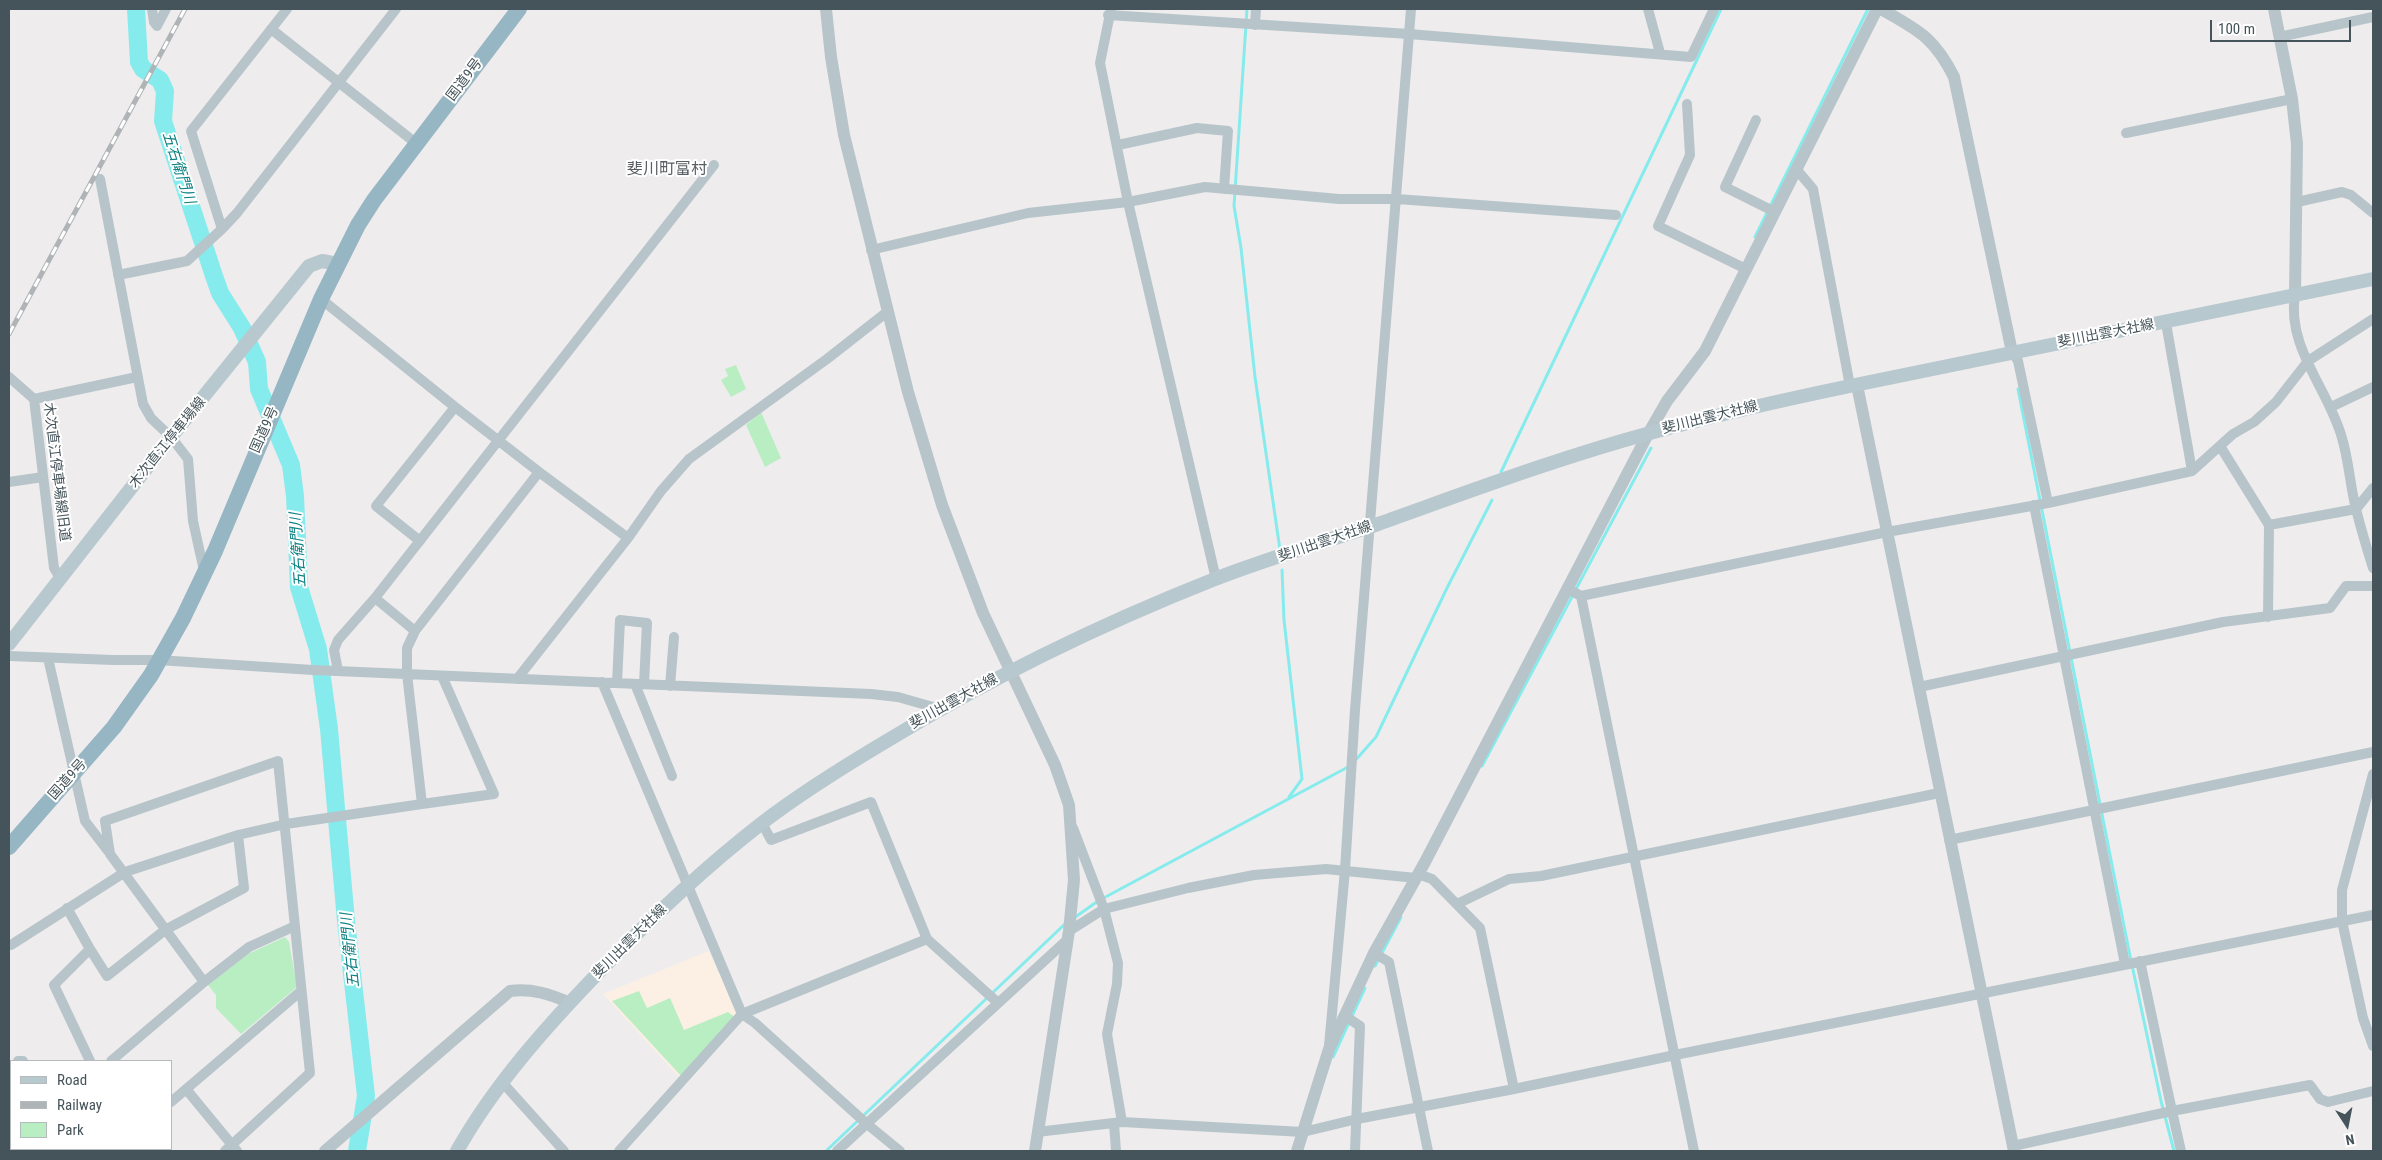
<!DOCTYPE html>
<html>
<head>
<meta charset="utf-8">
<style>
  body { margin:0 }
  #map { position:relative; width:2382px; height:1160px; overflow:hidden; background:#efeced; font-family:"Roboto Condensed",sans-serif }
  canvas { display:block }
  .frame { position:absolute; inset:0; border:10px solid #45545a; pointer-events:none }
  .legend { position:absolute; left:10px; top:1060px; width:162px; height:90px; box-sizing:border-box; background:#fff; border:1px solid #b5bbbd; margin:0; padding:6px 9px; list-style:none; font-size:15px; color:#45545a }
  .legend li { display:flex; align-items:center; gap:10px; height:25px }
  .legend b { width:25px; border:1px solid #b5bbbd }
  .north { position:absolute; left:2322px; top:1100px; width:50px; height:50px; -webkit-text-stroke:4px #fff; paint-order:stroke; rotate:169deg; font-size:14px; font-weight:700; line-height:20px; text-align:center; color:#45545a }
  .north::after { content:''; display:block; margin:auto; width:18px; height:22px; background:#45545a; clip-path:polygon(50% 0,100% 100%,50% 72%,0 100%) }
  .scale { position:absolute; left:2210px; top:20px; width:141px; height:22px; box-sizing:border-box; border:2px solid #45545a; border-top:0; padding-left:6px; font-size:15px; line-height:18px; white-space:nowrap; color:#45545a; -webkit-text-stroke:4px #fff; paint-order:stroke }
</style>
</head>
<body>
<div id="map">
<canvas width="2382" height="1160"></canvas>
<div class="frame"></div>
<ul class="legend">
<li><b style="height:6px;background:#b8c8cf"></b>Road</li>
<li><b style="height:6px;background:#afb4b7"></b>Railway</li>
<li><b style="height:14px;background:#b9eec3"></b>Park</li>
</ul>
<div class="north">N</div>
<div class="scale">100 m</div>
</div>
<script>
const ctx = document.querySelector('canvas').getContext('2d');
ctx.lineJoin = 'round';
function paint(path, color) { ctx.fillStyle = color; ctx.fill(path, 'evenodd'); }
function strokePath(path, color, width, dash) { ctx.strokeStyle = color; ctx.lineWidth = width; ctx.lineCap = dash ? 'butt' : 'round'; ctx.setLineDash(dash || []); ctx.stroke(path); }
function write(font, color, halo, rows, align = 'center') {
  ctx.font = font + ' "Roboto Condensed","Noto Sans JP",sans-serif'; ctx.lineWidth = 4; ctx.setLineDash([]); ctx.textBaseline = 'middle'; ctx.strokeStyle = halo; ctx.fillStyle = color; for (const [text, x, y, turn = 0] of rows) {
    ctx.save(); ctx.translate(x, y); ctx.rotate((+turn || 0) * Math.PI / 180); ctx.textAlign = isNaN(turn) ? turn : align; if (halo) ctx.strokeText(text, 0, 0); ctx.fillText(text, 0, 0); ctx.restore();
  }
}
paint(new Path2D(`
  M709 951 718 972 723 975 740 1015 682 1080 603 994Z`), '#fcf0e4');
paint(new Path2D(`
  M736 365 746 389 731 397 721 380 728 376 725 369Z
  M761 412 781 458 765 467 746 425Z
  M285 937 289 942 297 987 241 1034 216 1008V995L208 985 248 954Z
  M639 991 647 1008 670 998 684 1030 728 1012 736 1018 682 1077 612 1001Z`), '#b9eec3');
strokePath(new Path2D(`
  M1247 9 1234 206 1241 248 1255 377 1280 550
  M1755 237 1868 9
  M2018 389 2129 951 2161 1101 2174 1151
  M1501 472 1721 9
  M1282 570 1284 620 1302 779 1289 797
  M1353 763 1376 737 1447 588 1492 500
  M1482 766 1651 448
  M1074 918 1098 901 1348 767
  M1375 966 1401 917
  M1333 1057 1365 988
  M826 1151 1066 923`), '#86ebec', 3);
strokePath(new Path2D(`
  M136 9 139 62 143 69 160 80 165 91 163 121 214 276 220 293 242 328 257 362 259 389 291 465 295 496 299 587 318 649 329 729 346 921 366 1096 357 1151`), '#86ebec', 18);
strokePath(new Path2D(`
  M152 9 154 22 157 26 166 9
  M1111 9 1100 63 1128 202 1216 579
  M1648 9 1660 53
  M1108 15 1409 34 1691 57 1714 9
  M1255 25 1256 9
  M271 29 417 144
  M2279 37 2373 17
  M1687 104 1690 155 1658 226 1746 269
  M1756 120 1725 187 1775 212
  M2126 133 2292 99
  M1118 145 1197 128 1228 131 1224 189
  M1797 170 1813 189 1850 386
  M100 179 143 404 151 418 171 437 188 459 193 521 204 571
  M2297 202 2342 192 2351 195 2373 213
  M222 229 237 213 396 9
  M871 250 1028 213 1128 202 1205 187 1339 199H1397L1616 215
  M118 275 187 261 222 229 191 131 287 9
  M2295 295C2286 347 2329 390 2342 438 2349 461 2350 486 2356 509 2361 529 2367 549 2373 568
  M321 299 455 407
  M2166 323 2192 471
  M2012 352 2018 361 2048 503
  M9 377 34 399 54 568 61 579
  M34 399 137 377
  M2331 407 2373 387
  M2220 446 2269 525 2268 617
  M9 482 43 477
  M2034 505 2125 964
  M2269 525 2356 509 2373 488
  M420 541 376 506 455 407 539 472 628 538
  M1568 589 1581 596 1887 532 2048 503 2192 471 2233 434 2254 422 2276 402 2308 361 2373 319
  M1581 596 1694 1151
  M415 631 375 598 714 165
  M9 656 113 660H158L313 670 871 694 898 697 940 709
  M48 658 85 821 108 851
  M338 671 334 650 338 640 375 598
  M517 679 628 538 661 491 689 459 827 359 887 312
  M602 682 742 1014 755 1023 867 1124 900 1151
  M617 683 620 620 647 623 644 684
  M635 684 672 776
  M670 686 674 637
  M1919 687 2223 622 2330 608 2346 586H2373
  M2373 774 2342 890V921L2363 1018 2373 1046
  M422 804 494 794 442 676
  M762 823 771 840 871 802 927 939 997 1002
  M1073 828 1104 909 1118 963 1117 984 1107 1034 1122 1122
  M1949 840 2373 752
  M1418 874 1432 879 1480 928 1514 1089
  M1457 904 1509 879 1541 876 1939 793
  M67 908 90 949
  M1069 931 1104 909 1188 888 1254 875 1326 869 1416 878
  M11 945 125 872 238 835 286 824 422 804 407 674V648L415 631 539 472
  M1374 953 1389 962 1428 1151
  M204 982 110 854 105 821 278 761 310 1073 225 1151
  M1345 1016 1360 1026 1355 1151
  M1329 1046 1345 870 1355 710 1411 9
  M18 1061H23
  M90 1061 54 985 90 949 107 976 165 930 244 888 238 835
  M111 1061 204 982 249 947 295 926
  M502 1082 564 1151
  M186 1089 237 1151
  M171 1102 301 991
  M1114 1123 1116 1151
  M9 1125 11 1124
  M1037 1132 1122 1122 1303 1132 1357 1119 1514 1089 1675 1055 2373 915
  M2013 1146 2172 1111 2140 961
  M65 1149 67 1151
  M115 1151 118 1149
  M619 1151 742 1014 927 939
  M837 1151 1067 940
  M2181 1151 2172 1111 2310 1085 2320 1099 2328 1102 2373 1091`), '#b7c5ca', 10);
strokePath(new Path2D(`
  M826 9 831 57 844 135 908 392 942 505 983 613 1055 765 1069 805 1074 880 1069 931 1035 1151
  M1881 9C1918 30 1934 37 1954 77L2012 352
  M2274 9 2292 99 2297 144 2295 295
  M1857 385 2014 1151
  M325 1151 510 991C531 988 550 994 570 1003
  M1297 1151 1329 1049 1374 953 1425 862 1648 434 1667 401 1705 351 1877 9`), '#b7c5ca', 12);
strokePath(new Path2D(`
  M9 644 171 437 309 266 322 261 338 264
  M457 1151C494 1085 546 1027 599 972 650 919 704 868 762 823 801 793 843 767 885 742 990 678 1101 624 1215 579 1269 558 1324 542 1378 524 1468 492 1558 458 1650 433 1716 415 1783 400 1850 386L2373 279`), '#b8c8cf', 14);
strokePath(new Path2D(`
  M9 847 114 727 151 675 183 618 215 551 321 299 358 225 374 200 519 9`), '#97b6c4', 16);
const rail = new Path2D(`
  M9 334 185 9`);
strokePath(rail, '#afb4b7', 5);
strokePath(rail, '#fff', 3, [9]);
write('14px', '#45545a', '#fff', [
  ["国道9号",465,80,-53],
  ["斐川出雲大社線",2106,334,-11],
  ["斐川出雲大社線",1710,418,-14],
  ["国道9号",265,430,-66],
  ["木次直江停車場線",168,443,-51],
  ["木次直江停車場線旧道",56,472,83],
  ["斐川出雲大社線",1325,542,-19],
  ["斐川出雲大社線",954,702,-29],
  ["国道9号",68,780,-48],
  ["斐川出雲大社線",630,942,-45]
]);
write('italic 15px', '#0c8082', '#fff', [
  ["五右衛門川",178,168,72],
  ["五右衛門川",299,550,-94],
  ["五右衛門川",351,950,-96]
]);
write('16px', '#595f62', '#fff', [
  ["斐川町富村",667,170]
]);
</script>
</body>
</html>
